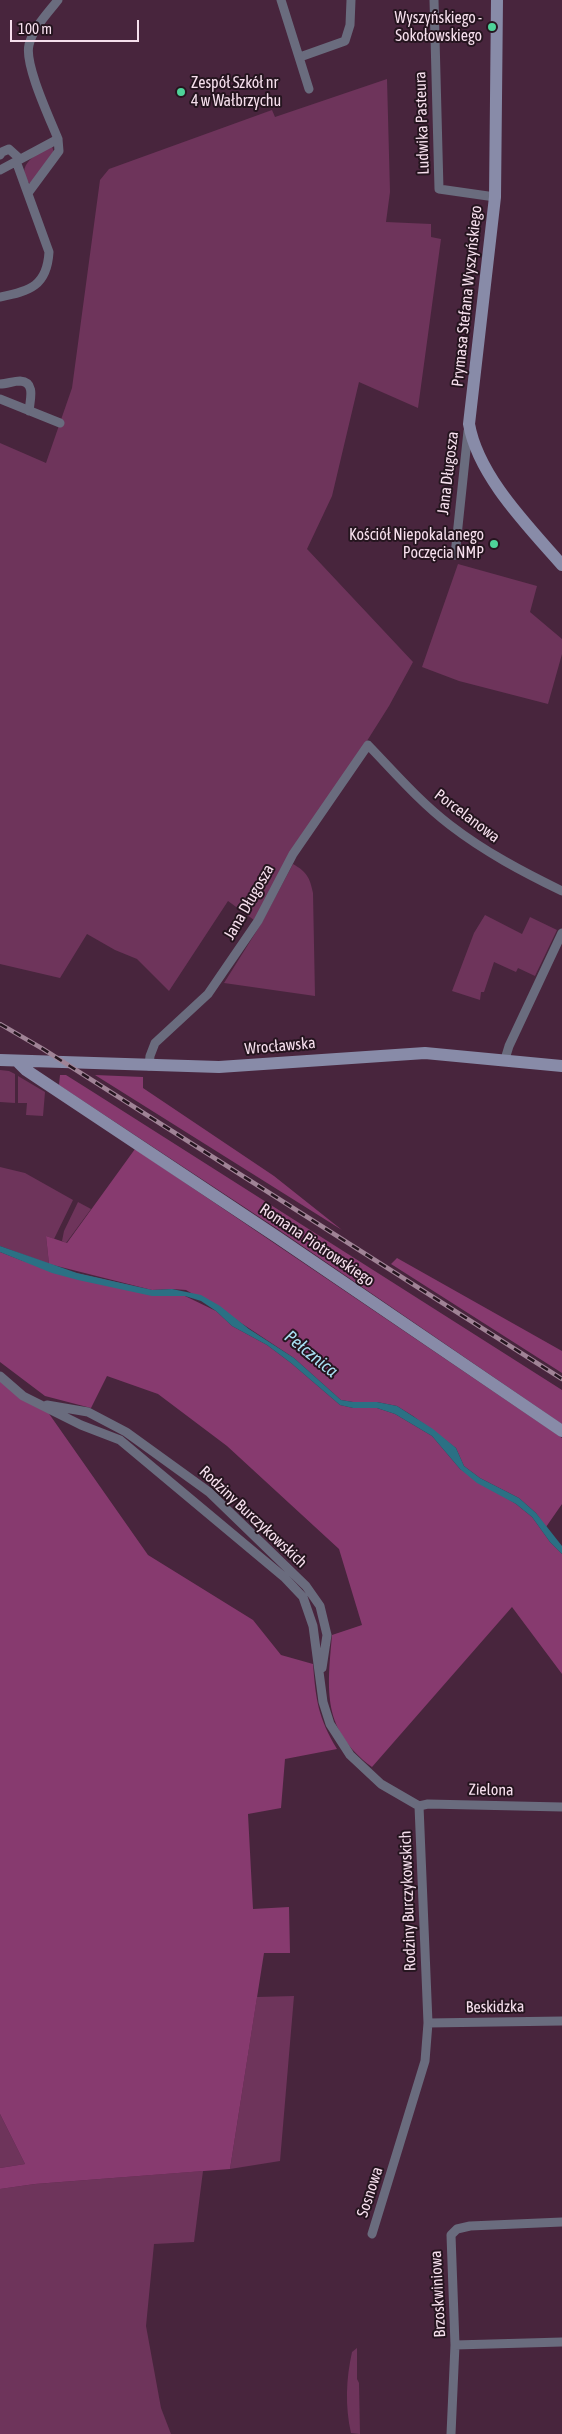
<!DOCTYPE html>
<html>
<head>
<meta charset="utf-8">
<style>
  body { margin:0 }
  #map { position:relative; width:562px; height:2434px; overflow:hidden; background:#48253d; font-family:"Asap Condensed",sans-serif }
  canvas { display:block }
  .scale { position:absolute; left:10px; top:20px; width:129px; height:22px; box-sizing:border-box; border:2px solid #f6dfed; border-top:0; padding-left:6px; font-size:15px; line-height:18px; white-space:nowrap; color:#f6dfed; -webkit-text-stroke:4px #25151f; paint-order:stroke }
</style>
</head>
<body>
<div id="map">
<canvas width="562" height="2434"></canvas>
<div class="scale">100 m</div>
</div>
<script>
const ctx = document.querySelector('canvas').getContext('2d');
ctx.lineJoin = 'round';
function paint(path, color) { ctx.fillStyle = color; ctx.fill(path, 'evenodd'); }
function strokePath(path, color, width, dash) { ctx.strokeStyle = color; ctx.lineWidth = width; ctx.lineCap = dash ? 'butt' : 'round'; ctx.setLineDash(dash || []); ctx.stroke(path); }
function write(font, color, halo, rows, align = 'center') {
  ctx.font = font + ' "Asap Condensed",sans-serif'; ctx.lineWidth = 4; ctx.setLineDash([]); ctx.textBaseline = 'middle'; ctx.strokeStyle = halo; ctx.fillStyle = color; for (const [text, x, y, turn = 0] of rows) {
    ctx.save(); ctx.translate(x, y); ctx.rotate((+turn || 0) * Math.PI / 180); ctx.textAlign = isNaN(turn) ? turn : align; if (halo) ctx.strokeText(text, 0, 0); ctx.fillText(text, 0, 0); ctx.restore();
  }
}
paint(new Path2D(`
  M387 79 390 192 386 222 431 224V237L441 239 418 408 359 382 332 496 307 549 413 662 389 706 254 920 228 901 169 991 137 959 115 950 87 934 60 978 0 964V443L46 463 72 388 100 180 109 169 272 110 275 117Z
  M52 146 54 153 30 184C13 165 38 153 52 146Z
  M458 564 537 586 530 612 562 639V654L548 704 459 681 422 667Z
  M293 864C307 872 310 878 313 893L315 996 224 983 261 924Z
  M485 915 522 934 530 917 557 930 535 976 518 968 516 972 494 962 484 992H481L480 1000 452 991 474 933Z
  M0 1070 9 1071 15 1074V1103L0 1102Z
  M18 1076 45 1092 43 1116 26 1115 27 1103H18Z
  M0 1167 25 1173 73 1200 54 1239 46 1236 49 1264 0 1246Z
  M78 1202 91 1209 66 1243 62 1241 64 1231Z
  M294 1996 280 2161 230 2169 257 1997Z
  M0 2114 25 2164 0 2168Z
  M203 2171 194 2242 154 2244 146 2326 161 2408 171 2434H0V2189L35 2184Z
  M357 2348V2379L359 2383 360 2434 351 2433C345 2406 346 2379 352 2352Z`), '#6e345b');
paint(new Path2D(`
  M60 1075H66L93 1092 562 1390V1424L279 1230 59 1085Z
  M95 1075 143 1077V1088L274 1176 342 1230Z
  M135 1149 562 1438V1504L546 1527 536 1513 519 1498 480 1478 464 1466 456 1448 413 1416 397 1406 377 1402H353L341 1400 294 1358 235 1319 186 1290 172 1289 152 1290 49 1264 46 1236 67 1243Z
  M0 1252 23 1261 173 1295 185 1296 216 1311 232 1326 267 1345 291 1363 340 1405 353 1408H377L395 1414 432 1436 460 1469 516 1504 532 1517 550 1542 562 1554V1674L512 1607 372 1767C322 1729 327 1692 332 1635L362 1625 339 1549 227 1446 158 1394 107 1376 91 1408 45 1396 0 1362Z
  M397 1258 562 1351V1373L391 1264Z
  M0 1373 45 1408 148 1555 253 1620 281 1655 313 1664C316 1701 318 1717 337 1749L285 1759 281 1808 248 1814 253 1909 289 1907 290 1953H264L230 2169 35 2184 0 2189V2168L25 2164 0 2114Z`), '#873a6f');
paint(new Path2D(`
  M0 1246 77 1273 152 1290 172 1289 201 1295 220 1306 249 1329 294 1358 341 1400 353 1402H377L397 1406 433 1429 456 1448 464 1466 480 1478 519 1498 536 1513 562 1546V1554L550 1542 532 1517 516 1504 477 1483 460 1469 432 1436 395 1414 377 1408H353L340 1405 291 1363 267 1345 232 1326 216 1311 201 1301 185 1296H152L78 1280 52 1273 0 1252Z`), '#2b7084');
strokePath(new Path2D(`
  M281 0 309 89
  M434 0 439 189 495 197
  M300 57 345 41 350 25 351 0
  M0 155 2 152 9 149 20 159
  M0 170 58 139C50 119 24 64 29 45 33 28 48 13 58 0
  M28 193 59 151 58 139
  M0 297C30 291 47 286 49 252L16 161
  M0 384C7 384 13 381 20 381 36 382 30 400 29 411
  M0 399 60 423
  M455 555 468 431
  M505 1059 509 1046 562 933
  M149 1066 150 1056 155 1043 208 994 258 921 293 854 368 745C395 773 420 802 450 825 485 852 523 872 562 891
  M0 1376 23 1396 81 1425 120 1440 284 1577 303 1597 313 1626 323 1702 330 1724 350 1755 381 1784 419 1806
  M47 1405 88 1412 126 1432 209 1492 306 1586 320 1606 327 1635 322 1668
  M419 1806 428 1804 562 1807
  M428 2023 562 2021
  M372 2234 425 2061 428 2023 419 1806
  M455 2345 562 2342
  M451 2434 455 2345 451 2235 457 2229 470 2226 562 2222`), '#6a6c7e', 9);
strokePath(new Path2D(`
  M497 0 495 197 469 424C478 476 528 526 562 565
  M0 1060 219 1067 425 1053 562 1066
  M17 1061 26 1070 277 1237 562 1431`), '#888ba8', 12);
const rail = new Path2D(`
  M0 1024 43 1049 562 1379`);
strokePath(rail, '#a08396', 4.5);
strokePath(rail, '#25151f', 2.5, [8]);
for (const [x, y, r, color] of [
  [492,27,5,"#4ed399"],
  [181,92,5,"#4ed399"],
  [494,544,5,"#4ed399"]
]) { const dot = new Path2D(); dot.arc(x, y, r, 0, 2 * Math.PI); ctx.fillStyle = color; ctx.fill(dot); strokePath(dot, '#25151f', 2); }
write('16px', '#f6dfed', '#25151f', [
  ["Wyszyńskiego -",482,18],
  ["Sokołowskiego",482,36],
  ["Zespół Szkół nr",191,83,"left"],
  ["4 w Wałbrzychu",191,101,"left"],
  ["Kościół Niepokalanego",484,535],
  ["Poczęcia NMP",484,553]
], 'right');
write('16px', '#f6dfed', '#25151f', [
  ["Ludwika Pasteura",422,123,-92],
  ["Prymasa Stefana Wyszyńskiego",467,296,-84],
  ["Jana Długosza",448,473,-83],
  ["Porcelanowa",467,816,37],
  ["Jana Długosza",249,902,-60],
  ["Wrocławska",280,1046,-5],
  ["Romana Piotrowskiego",317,1245,34],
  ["Rodziny Burczykowskich",253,1517,43],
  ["Zielona",491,1790,1],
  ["Rodziny Burczykowskich",408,1901,-92],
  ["Beskidzka",495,2007,-1],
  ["Sosnowa",370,2192,-72],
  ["Brzoskwiniowa",438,2294,-93]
]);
write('italic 18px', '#a8dff2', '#25151f', [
  ["Pełcznica",311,1354,39]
]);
</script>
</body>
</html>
